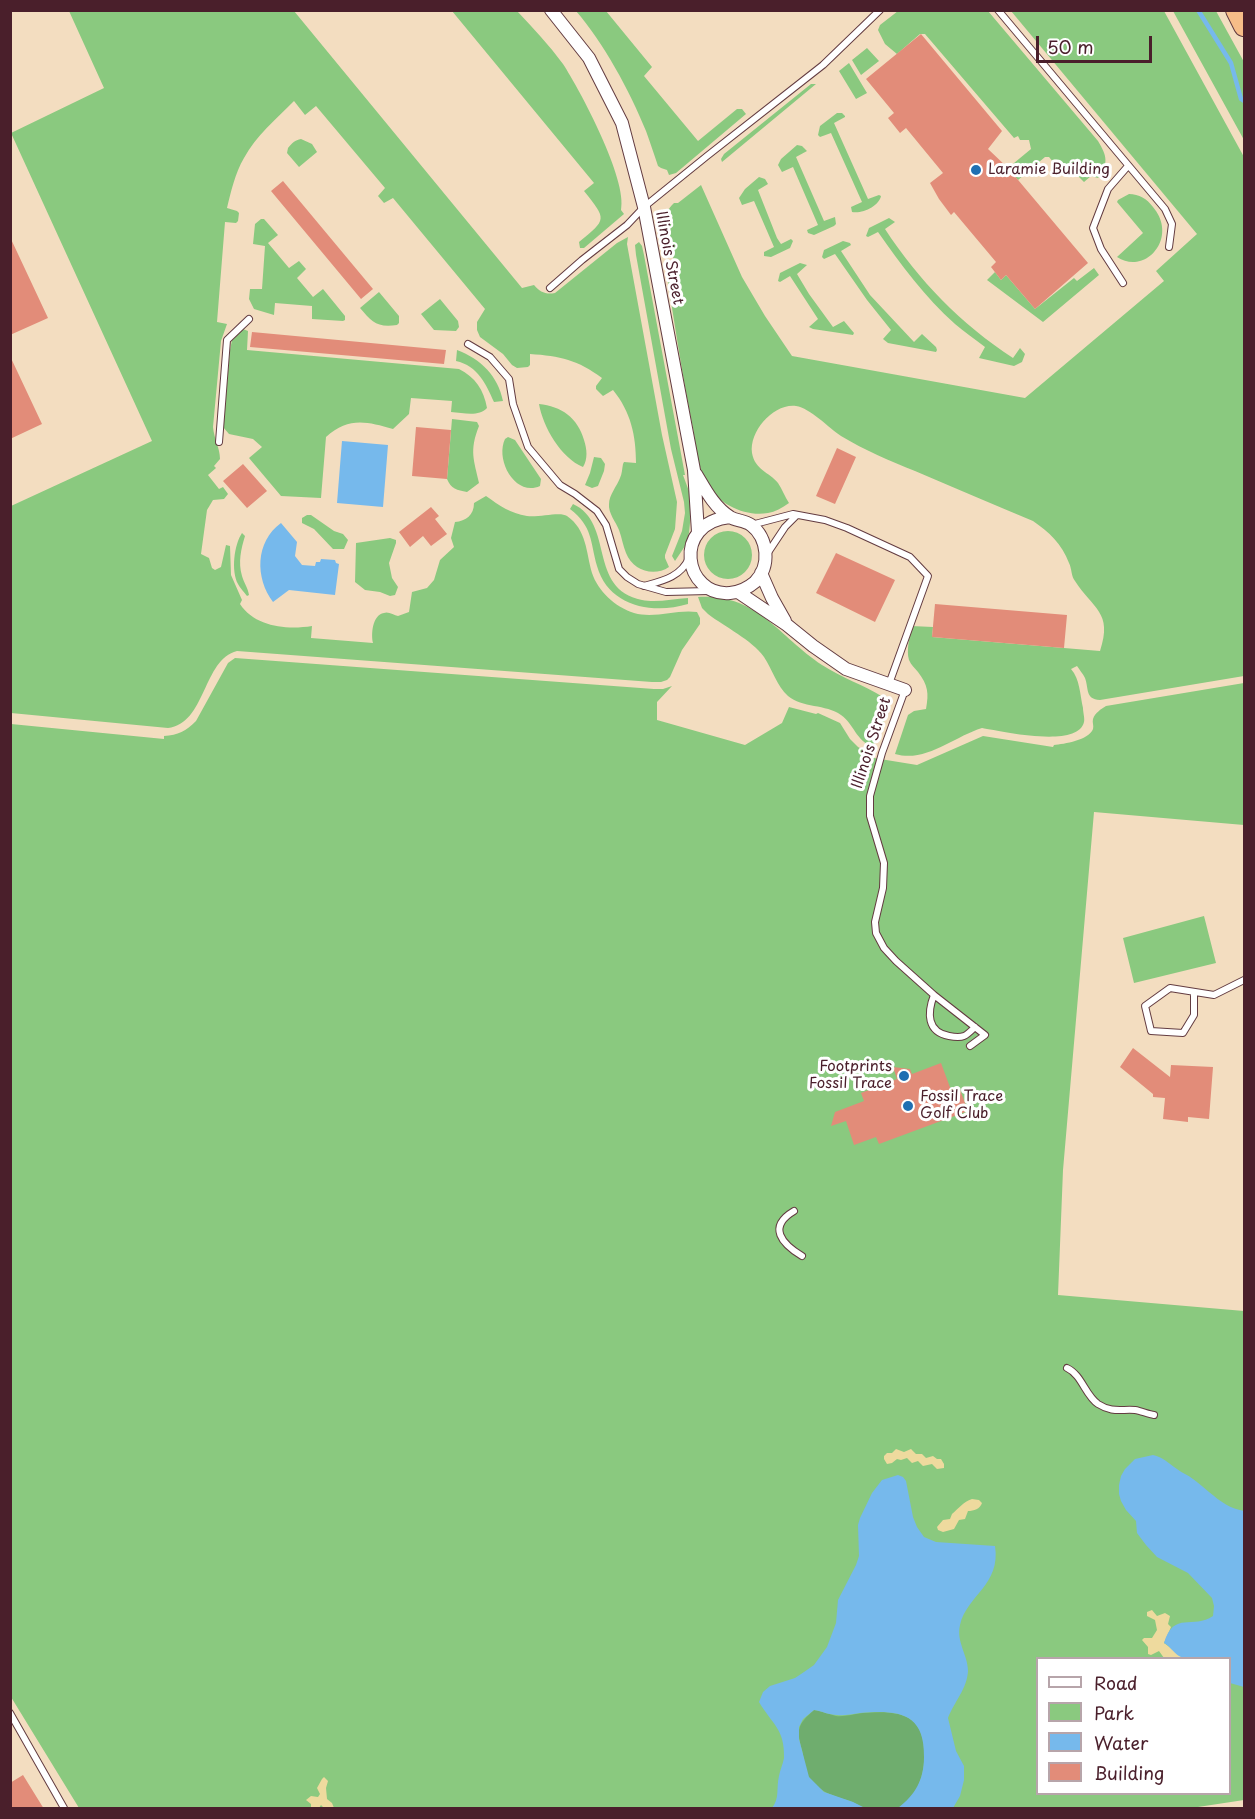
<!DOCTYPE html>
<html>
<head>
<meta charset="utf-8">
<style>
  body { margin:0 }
  #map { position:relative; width:1255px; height:1819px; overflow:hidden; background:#f3ddc0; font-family:"Playpen Sans",sans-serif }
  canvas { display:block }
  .frame { position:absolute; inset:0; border:12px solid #4a1f2b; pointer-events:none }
  .legend { position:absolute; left:1036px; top:1657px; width:195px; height:138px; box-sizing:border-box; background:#fff; border:2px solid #b7a5aa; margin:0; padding:8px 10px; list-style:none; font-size:18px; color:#4a1f2b }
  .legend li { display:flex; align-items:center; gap:12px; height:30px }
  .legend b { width:30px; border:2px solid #b7a5aa }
  .scale { position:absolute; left:1036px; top:36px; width:116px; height:27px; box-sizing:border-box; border:3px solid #4a1f2b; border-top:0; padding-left:8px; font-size:18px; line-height:21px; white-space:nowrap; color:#4a1f2b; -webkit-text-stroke:4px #fff; paint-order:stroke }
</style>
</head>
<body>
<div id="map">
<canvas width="1255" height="1819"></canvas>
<div class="frame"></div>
<ul class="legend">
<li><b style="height:8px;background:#fff"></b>Road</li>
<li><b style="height:16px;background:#8ac97f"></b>Park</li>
<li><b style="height:16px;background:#76b9ec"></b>Water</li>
<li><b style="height:16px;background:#e28c79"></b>Building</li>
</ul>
<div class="scale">50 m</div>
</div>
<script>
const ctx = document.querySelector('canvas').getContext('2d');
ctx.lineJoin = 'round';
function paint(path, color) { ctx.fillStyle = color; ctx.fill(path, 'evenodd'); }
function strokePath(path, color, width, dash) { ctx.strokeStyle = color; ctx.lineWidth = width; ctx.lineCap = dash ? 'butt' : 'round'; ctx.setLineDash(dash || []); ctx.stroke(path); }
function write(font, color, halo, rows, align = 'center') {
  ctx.font = font + ' "Playpen Sans",sans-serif'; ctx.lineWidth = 6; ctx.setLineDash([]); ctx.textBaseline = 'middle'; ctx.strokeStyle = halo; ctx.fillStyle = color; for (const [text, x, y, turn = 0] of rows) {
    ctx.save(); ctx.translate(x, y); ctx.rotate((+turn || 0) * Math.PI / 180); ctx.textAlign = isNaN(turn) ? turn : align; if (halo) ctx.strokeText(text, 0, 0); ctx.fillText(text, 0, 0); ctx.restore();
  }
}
paint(new Path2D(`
  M69 11H294L522 288 534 285C540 292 546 295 555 293L617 243 628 237 627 244 662 435 677 502 675 529 665 555V558L669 567C654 577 633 571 626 553 623 546 622 538 619 530 616 522 608 513 609 504 609 495 617 486 620 478 622 474 622 469 623 464L624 462 636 463C636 436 631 412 613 390L603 396 596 389V386L602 378C578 360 560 356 530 354V365L528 367 517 368 512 365 503 354 480 337 477 330V322L485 309 393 198 384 203 378 196 385 188 316 106 305 115 294 101C276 119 256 136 244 158 235 173 231 192 227 208L237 211 239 213 238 221 236 223 225 222 217 322 227 324 221 341 213 427C214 439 220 448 220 459L214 466 216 468 208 475 219 489 223 487 228 494 224 499 213 500 207 510 201 554 209 558 212 568 215 570 221 567 226 545 230 546 231 575 242 600 240 604C255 627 287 630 312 626L311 638 373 643C371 635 372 615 384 613 388 611 394 615 398 616L409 612 412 592 427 588 434 580 440 560 454 547 451 538 455 522C466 521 474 515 474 503L486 496C500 506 510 513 527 516 538 518 560 511 567 516 587 530 586 552 592 573 598 591 615 607 634 613 655 619 676 609 697 612L700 618V624L682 650 670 677 667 680 661 682H652L237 651C203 659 206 724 168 728L11 713V506L152 441 11 133 104 88Z
  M452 11H517C533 28 549 45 563 64 580 90 628 180 621 210L624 214 584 248H580L579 242C607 219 607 220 584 191L594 183Z
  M576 11H606L652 67 644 76 698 141 737 109H742L746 114 676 173 669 175 667 170 661 168 658 166C654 154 650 142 646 131 630 91 603 42 576 11Z
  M898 11H988L1098 141C1107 156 1109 163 1098 178L1091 176 1084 182 1075 173 1063 174 1049 157H1045L1018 180 1008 168 1031 149 1029 140H1020L1018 136 1014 138 925 34H920L897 54 885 44 878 30 880 25Z
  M1011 11H1164L1244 157V676L1100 700C1085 699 1089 689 1085 678 1083 674 1079 669 1077 666L1071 669C1080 679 1080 695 1083 708 1083 712 1085 719 1084 722 1078 749 1001 731 982 728 953 737 926 763 895 754L908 715 914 711 926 709C929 693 928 685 918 672 915 668 911 665 909 660 906 650 910 637 911 626L933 627 932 637 1100 651C1113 612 1093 609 1075 581 1071 576 1072 569 1069 563 1062 544 1049 532 1033 521 993 504 954 488 915 471 890 461 864 450 841 436 829 428 810 408 796 406 774 403 749 431 752 453 755 470 769 472 778 483 782 489 785 497 789 503 782 508 775 512 768 513 746 517 720 505 708 486 698 469 696 447 693 428 683 380 676 332 668 283V267L674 265 672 247H667C666 232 661 214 674 203H678L701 185 742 277 765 316 792 356 1025 398 1164 281 1156 271 1197 234Z
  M1173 11H1216L1244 62V140Z
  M867 48 879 61 861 75 852 60Z
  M849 63 867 93 856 99 839 71Z
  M811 84H816L722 162 721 159 724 154Z
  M837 113H842L845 116V117L834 123 868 199 879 195 881 196C879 206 863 214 852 212L851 207 862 202 831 133 820 137 818 135 820 126Z
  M301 139 312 144 317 152 299 167 287 153 288 148C292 143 295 140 301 139Z
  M797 145 802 146 807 151 796 157 824 221 835 217 836 224 834 226 814 235 808 233 807 230 818 225 793 167 782 172 778 165 781 159Z
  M759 177 765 179 768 184 758 190 777 238 781 244 791 239 793 241 790 248 771 257 764 256V252L774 247 754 201 742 205 739 198 745 189Z
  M1129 194C1139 194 1147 199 1153 207 1179 238 1145 276 1117 257L1143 233 1117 202 1118 200Z
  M889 218 895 222 885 229C919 281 961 324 1013 358L1020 348 1025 354 1022 362 1014 366 979 358 985 347C975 339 964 332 955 324 925 297 901 265 878 232L868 237 866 236 869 228Z
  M261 219H264L278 235 268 243 289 268 299 261 306 269 297 278 313 297 323 289 345 316V320L343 321 312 319V306L275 303 274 315 254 309 249 299 250 289H262L265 246 253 244 255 224Z
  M843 241 850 243 851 245 841 251 870 295 914 342 922 334 936 347 937 350 936 352 888 343 883 339 891 330 867 300 835 254 824 259 822 257 824 250Z
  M639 242 642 246 644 255 685 475H683L690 494 691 513 689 533 685 546 675 561 672 556 682 531 685 513 684 502 671 449 636 255 635 245Z
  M800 263 807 265 797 274 809 294 833 327 844 321 854 333 853 335 813 329 809 327 818 319 790 276 780 282 778 281 780 273Z
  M1094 268 1099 275 1043 322 987 280 995 272 1001 280 1006 275 1035 309 1074 278 1077 281Z
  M379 292 399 316V323L397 325C377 328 372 322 360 308Z
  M440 299 458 321 459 327 456 331 434 330 421 314Z
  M243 329 248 331 247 350 459 369C475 377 484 390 487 408 479 417 464 413 451 412L452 401 411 398 409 414 393 429C366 421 348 417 326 437L321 498 281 496 249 458 262 447 253 439 229 434 223 427 230 350 232 340Z
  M457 350C481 359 498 376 503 401L494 402C486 384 478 366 456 361Z
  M539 404C561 406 578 418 584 440 587 449 588 459 583 467 561 458 543 427 539 404Z
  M452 419 477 422 479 426C469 451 474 460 479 483L467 492C457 490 451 489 447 479Z
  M508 437 515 440 541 479 540 486C515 497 495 460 505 439Z
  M594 457 601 458 605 464 604 471 598 486 592 488 585 485 590 473Z
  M573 504C615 523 587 589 642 600 656 603 673 599 688 598V604C652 615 608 606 597 566 590 541 593 527 570 509Z
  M307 515H311L334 531 343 534 348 540 344 549H333L314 529 302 523V518Z
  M704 555a24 24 0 1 1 48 0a24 24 0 1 1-48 0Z
  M242 533 245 536C241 549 238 562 242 576 244 583 248 588 249 595L247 596C244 592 240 588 238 584 231 571 234 545 242 533Z
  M390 538 396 540V543L389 563 392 578 398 587 395 595 390 596 380 592 365 590 355 582 356 543Z
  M698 597C758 594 777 635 822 665 842 678 864 685 883 697 892 711 879 732 873 747 856 741 854 724 841 715 826 704 802 708 788 696 777 686 772 669 764 657 752 640 725 627 708 614L702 608Z
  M235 658 654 689H663L672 686 657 702V720L745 745 782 723 789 707 816 714 818 713 840 723 850 739 858 747 871 754V756L874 758 917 765 983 736 1053 747 1054 745C1064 744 1089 740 1093 729 1094 726 1092 722 1093 719 1095 713 1101 709 1106 706L1244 683V825L1094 812 1063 1170 1058 1295 1244 1311V1800L1198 1807 1196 1808H79L11 1697V724L164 739V736C178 735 186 731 196 721L228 663ZM1038 1658H1230V1794H1038Z
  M1204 916 1216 963 1134 983 1123 938Z`), '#8ac97f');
paint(new Path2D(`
  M814 1710C821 1711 828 1714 836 1716 844 1717 854 1714 863 1713 903 1710 927 1715 924 1762 923 1778 915 1800 899 1808 894 1810 873 1809 867 1808 861 1808 856 1803 850 1801 834 1796 818 1792 808 1776 804 1769 804 1758 802 1750 796 1729 798 1724 814 1710Z`), '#6fad6e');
paint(new Path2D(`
  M896 1449 904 1452 911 1449 916 1454H922L926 1458 933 1456 937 1459H941L944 1464V1468L937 1469 932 1464 923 1466 918 1461 912 1463 907 1458 901 1460 897 1459 892 1463 887 1464 884 1459V1456L887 1453H892Z
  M972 1499 979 1500 982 1503C980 1509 974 1511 968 1511L965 1519 959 1520 954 1529 943 1532 938 1530 937 1527 943 1520 950 1519 952 1514C959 1508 963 1502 972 1499Z
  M1152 1610 1157 1616 1165 1613 1170 1616 1168 1624 1171 1627 1164 1643C1172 1648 1176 1655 1185 1658H1164L1159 1651 1151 1655 1148 1654V1647L1142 1640 1144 1638H1152L1157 1630 1155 1620 1147 1616V1612Z
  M324 1777 328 1781 326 1788 327 1799 332 1803 334 1808H324L321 1805 319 1808H311V1804L306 1800 311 1796 318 1797 320 1794 317 1788 322 1779Z`), '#eeda9e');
paint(new Path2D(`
  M342 441 388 445 383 507 337 503Z
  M281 523 297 542 295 556 302 565 315 566 316 562H320L321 559 335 560 336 563 339 564 335 595 289 590 273 602C255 578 255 542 281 523Z
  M1153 1455C1163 1457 1168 1463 1177 1469 1182 1473 1188 1475 1193 1479 1211 1492 1222 1507 1244 1511V1687L1230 1683V1658C1216 1658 1191 1662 1179 1656 1173 1652 1170 1646 1164 1643 1174 1610 1193 1630 1213 1616L1214 1606 1212 1598 1188 1573 1157 1557 1146 1545 1137 1533 1136 1521 1126 1510 1121 1501 1119 1494V1485L1121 1476 1125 1469 1135 1459Z
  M898 1475 903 1477 906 1481 913 1517 917 1527 924 1537 936 1542 995 1546C1001 1585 967 1595 960 1625 956 1642 968 1655 968 1671 967 1689 954 1702 948 1718L956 1751 964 1766V1780L960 1796 953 1808H898C915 1795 924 1780 924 1757 925 1712 897 1710 860 1713 852 1714 844 1716 837 1715 829 1715 822 1711 814 1710L803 1719 799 1727V1739L809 1777 824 1792 853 1802 865 1808H772C780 1798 776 1788 779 1776 780 1770 783 1764 784 1758 785 1729 772 1724 759 1702L763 1692 770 1686 795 1678 804 1672 814 1665 827 1647 836 1623 838 1600 856 1565 859 1556 858 1525 860 1518 872 1493 882 1480Z`), '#76b9ec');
strokePath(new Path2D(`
  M1198 10 1231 63 1241 99 1244 101`), '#76b9ec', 4.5);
paint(new Path2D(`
  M921 34 1002 131 988 149 1008 168 1088 263 1035 309 1006 275 1001 280 991 267 996 262 954 212 951 215 939 199 930 183 943 173 906 128 900 133 888 118 894 113 866 79Z
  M283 181 373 289 361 299 271 191Z
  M10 237 48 318 10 335Z
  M252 332 446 350 444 364 250 347Z
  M10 356 42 424 10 439Z
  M416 427 451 430 447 479 412 476Z
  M837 448 856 457 835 504 816 496Z
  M243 464 267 491 247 508 223 481Z
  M431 507 439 516 435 519 447 534 431 546 423 536 410 547 399 532Z
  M836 553 895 580 875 622 816 593Z
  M935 604 1067 615 1064 648 932 637Z
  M1133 1048 1170 1077 1171 1065 1213 1067 1209 1119 1188 1117V1122L1163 1119 1165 1098 1153 1097V1094L1120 1067Z
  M941 1063 951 1090 959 1087 968 1111 879 1144 876 1137 854 1145 846 1121 831 1126 835 1112 864 1101 861 1093 897 1079 893 1067 910 1069 912 1074Z
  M23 1775 44 1809H10V1783Z`), '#e28c79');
const service = new Path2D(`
  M998 10 1165 209 1172 224 1169 247
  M1123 283 1101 249 1093 228 1108 189 1128 166
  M550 288 582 260 627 225 644 207 707 156 823 65 880 10
  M468 344 490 357 509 379 513 404 528 447 560 485 575 494 597 511 606 525 619 569 627 577 638 584 666 592 709 591
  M219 442 227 340 249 319
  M751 525 793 514 825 520 847 528 910 557 928 576 889 684
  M767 554 785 527 797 515
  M644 586C662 581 681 577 689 558
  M905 690 882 753 870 796V816L884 863 883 888 875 922 876 933 884 948 896 961 934 995 985 1035 970 1046
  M1194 992V1015L1183 1033 1151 1031 1145 1006 1170 988 1214 995 1244 980
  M934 995C927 1013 927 1032 949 1036 954 1037 959 1038 964 1036 967 1035 972 1030 975 1027
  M794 1211C767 1227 782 1244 802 1256
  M1067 1368C1082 1375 1085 1395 1098 1404 1112 1413 1121 1409 1135 1410 1141 1411 1148 1414 1154 1415
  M10 1713 64 1808`);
const minor = new Path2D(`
  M551 10 589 58 622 123 644 207 694 470 698 532
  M696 474C705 489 714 507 730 517 736 521 744 520 751 525 768 538 771 566 755 582 748 588 740 592 730 593 684 597 671 523 730 517
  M761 573 772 598 785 621
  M738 592 787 625 813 646 846 669 905 690`);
const trunk = new Path2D(`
  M1236 10 1244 26`);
strokePath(service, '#633c41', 8);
strokePath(minor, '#633c41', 14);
strokePath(trunk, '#633c41', 22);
strokePath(service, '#fff', 6);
strokePath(minor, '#fff', 12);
strokePath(trunk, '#f7bd88', 20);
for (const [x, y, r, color] of [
  [976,170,6,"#1f6fb2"],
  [904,1076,6,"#1f6fb2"],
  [908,1106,6,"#1f6fb2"]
]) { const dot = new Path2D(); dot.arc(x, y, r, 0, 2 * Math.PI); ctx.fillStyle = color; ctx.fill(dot); strokePath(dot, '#fff', 2); }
write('15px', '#4a1f2b', '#fff', [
  ["Laramie Building",988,170],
  ["Footprints",892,1067,"right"],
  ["Fossil Trace",892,1084,"right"],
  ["Fossil Trace",920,1097],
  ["Golf Club",920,1114]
], 'left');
write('15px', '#4a1f2b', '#fff', [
  ["Illinois Street",669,258,79],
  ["Illinois Street",872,743,-72]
]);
</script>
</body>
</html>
